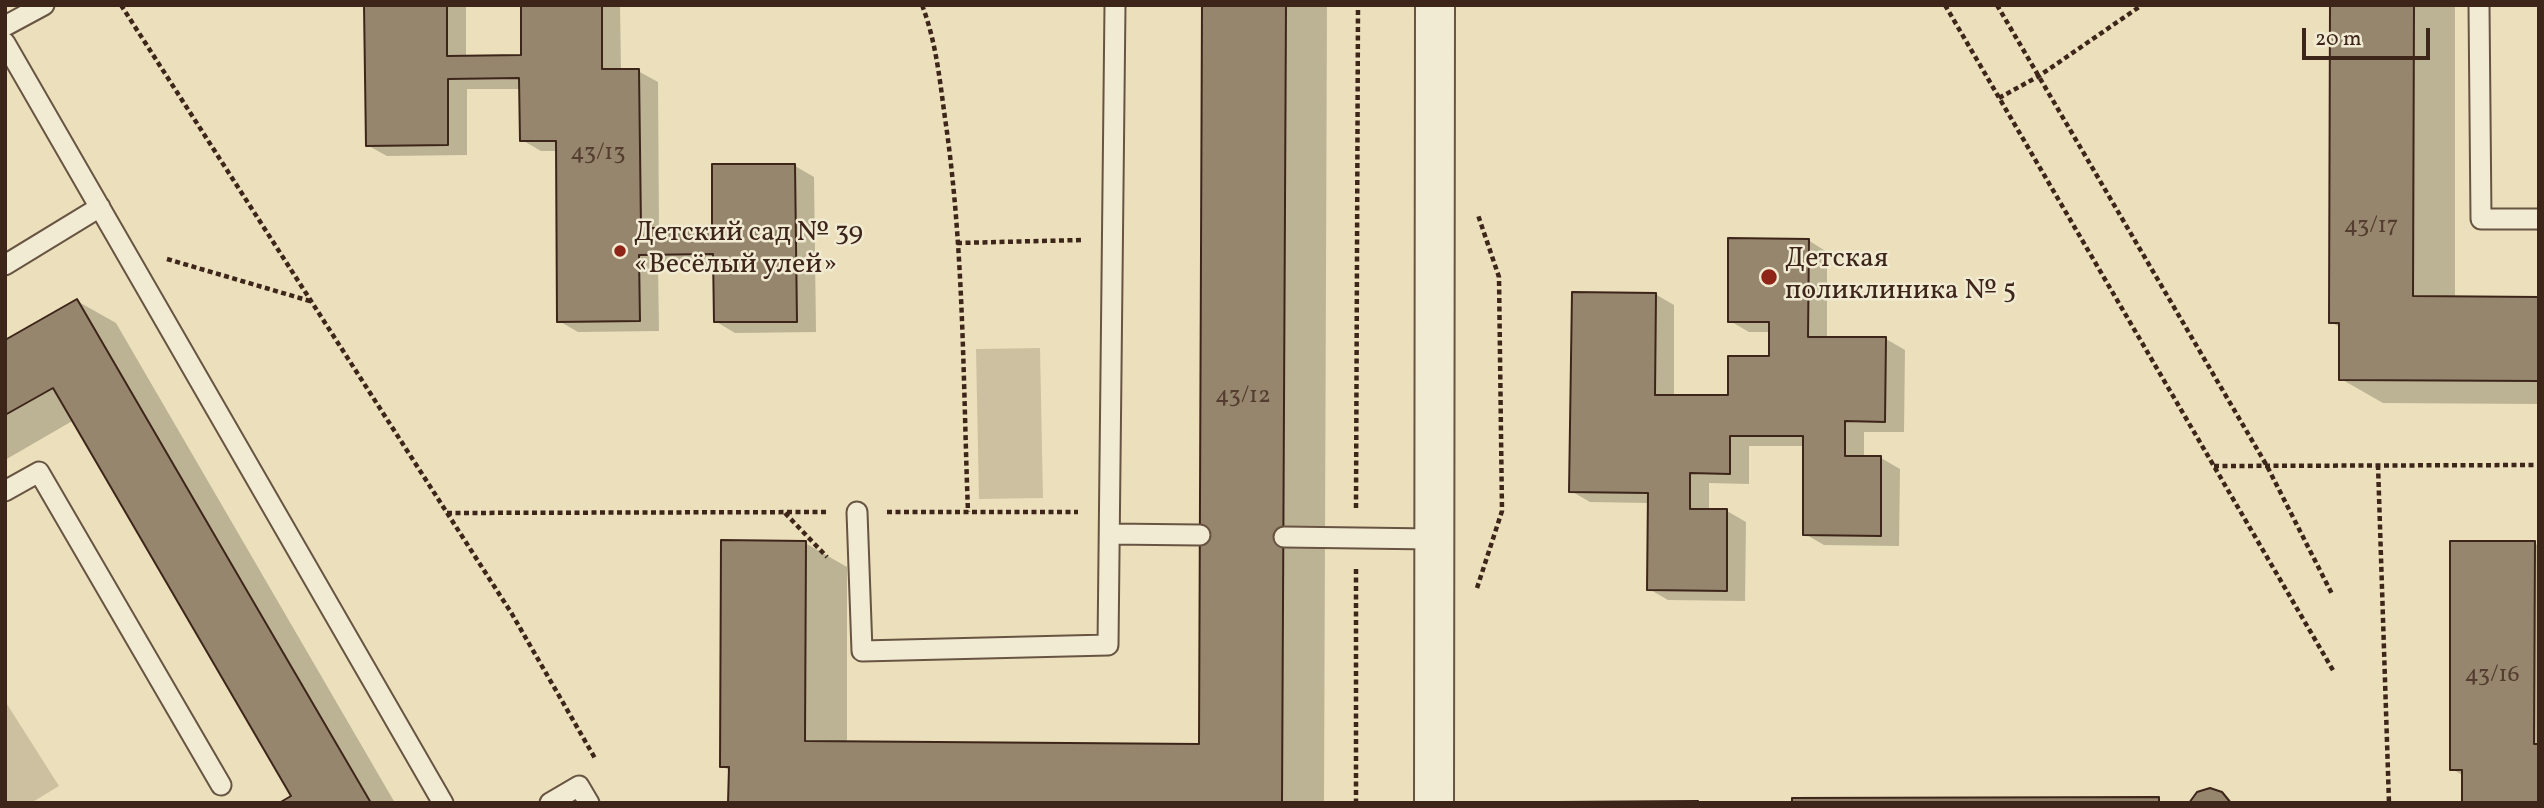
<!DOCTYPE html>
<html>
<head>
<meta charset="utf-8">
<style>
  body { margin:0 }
  #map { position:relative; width:2544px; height:808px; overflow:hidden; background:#ebe0bb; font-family:Vollkorn,serif }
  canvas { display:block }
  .frame { position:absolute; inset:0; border:7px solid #3d251a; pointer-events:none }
  .scale { position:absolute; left:2302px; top:28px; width:128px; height:32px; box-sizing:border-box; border:4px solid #3d251a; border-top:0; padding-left:9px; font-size:21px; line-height:24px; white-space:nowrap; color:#3d251a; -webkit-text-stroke:5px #f2ebd3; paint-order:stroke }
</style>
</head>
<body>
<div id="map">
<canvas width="2544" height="808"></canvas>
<div class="frame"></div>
<div class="scale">20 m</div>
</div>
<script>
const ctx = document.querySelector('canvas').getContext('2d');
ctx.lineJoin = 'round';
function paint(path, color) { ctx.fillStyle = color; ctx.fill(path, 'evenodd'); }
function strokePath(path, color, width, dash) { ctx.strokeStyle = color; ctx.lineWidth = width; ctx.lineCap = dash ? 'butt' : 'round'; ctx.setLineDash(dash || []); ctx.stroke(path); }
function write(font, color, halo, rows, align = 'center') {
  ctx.font = font + ' Vollkorn,serif'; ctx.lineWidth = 5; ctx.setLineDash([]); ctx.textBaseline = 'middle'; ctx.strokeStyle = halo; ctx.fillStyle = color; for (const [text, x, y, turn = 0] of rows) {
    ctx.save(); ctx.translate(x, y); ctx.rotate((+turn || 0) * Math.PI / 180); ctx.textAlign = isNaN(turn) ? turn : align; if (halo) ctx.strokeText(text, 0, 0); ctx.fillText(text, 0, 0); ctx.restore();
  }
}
paint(new Path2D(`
  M1040 348 1043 498 979 499 976 349Z
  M5 701 59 786 31 803H5Z`), '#cdc0a0');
paint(new Path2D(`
  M366 5H466V57L523 56V5H620L621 71H638L658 82 659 230H714L795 166 814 177 816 332 735 333 715 321V264L658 265 659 331 578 332 559 321 557 151H541L522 140 521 89H467V155L387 156 367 145Z
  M1204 5H1327L1324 803H730V771L722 766 805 543 847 567V743L1201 746Z
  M2332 5H2455V298H2539V404L2383 403 2341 379V328L2331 322Z
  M1808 240 1827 252V339H1886L1905 350 1904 432H1864V458H1881L1900 469 1899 546 1824 545 1805 534V446H1749V484L1709 483V511H1727L1746 522 1745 601 1668 600 1649 589V503L1590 502 1571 491 1655 294 1674 305V396L1729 397 1770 358 1771 332H1749L1730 321Z
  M77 301 116 323 395 803H283L293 797 74 420 5 460V342Z
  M2534 543 2539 546V803L2464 776 2452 769Z`), '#0003');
const building = new Path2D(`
  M364 5H447V56L521 55V5H602V69H639L641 228H712V164H795L797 322H714L713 254 639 255 640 321 557 322 556 141H520L519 78 448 79V145L366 146Z
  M1202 5H1286L1282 803H728L729 767H720L721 540 806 541 805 741 1199 744Z
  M2330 5H2414L2413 296 2539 297V381L2339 380V323H2329Z
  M1728 238 1809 239 1808 337H1886L1885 422 1845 421V456H1881V536L1803 535V436H1730V474L1690 473V509H1727V591L1647 590 1648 493 1569 492 1572 292 1656 293 1655 395H1728V356H1769V322H1728Z
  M77 299 250 596 371 803H279L291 796 53 388 5 415V340Z
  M2450 541H2535L2534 744H2539V803H2462V770H2450Z
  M2210 788 2222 792 2231 803H2189L2197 792Z
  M2159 797V803H1792V798Z
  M1698 801V803L1555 802Z`);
paint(building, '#97866e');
strokePath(building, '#3d251a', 2);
const lane = new Path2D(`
  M2479 5 2481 219H2539
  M5 26 44 5
  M5 43 443 803
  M5 265 100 207
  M5 491 39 472 221 785
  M857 512 862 651 1108 645 1115 5
  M1110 534 1200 535
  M1284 537 1433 539
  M550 803 579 786 589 803`);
const street = new Path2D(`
  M1434 803 1435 5`);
strokePath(lane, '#685442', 23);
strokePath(street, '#685442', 42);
strokePath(new Path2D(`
  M121 5 512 614 596 760
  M922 5C937 44 940 84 946 125 964 252 963 383 968 512
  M1945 5 2334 672
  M1997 5 2267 466 2332 594
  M1999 98 2039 76 2142 5
  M957 243 1082 240
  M167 259 310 301
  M2378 465 2389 803
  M2214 466 2539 465
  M1356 508 1358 5
  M887 512H1078
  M447 513 826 512
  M785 513 827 557
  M1356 569V803
  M1477 588 1502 511 1499 277 1478 215`), '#3d251a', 4.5, [5, 3.5]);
strokePath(lane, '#f2ebd3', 19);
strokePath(street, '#f2ebd3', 38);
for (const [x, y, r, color] of [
  [620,251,7,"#8f2418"],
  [1769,277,9,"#8f2418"]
]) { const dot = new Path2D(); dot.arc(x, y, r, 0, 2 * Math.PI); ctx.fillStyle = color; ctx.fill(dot); strokePath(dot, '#f2ebd3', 2.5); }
write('24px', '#543d2f', null, [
  ["43/13",598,155],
  ["43/17",2371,228],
  ["43/12",1243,398],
  ["43/16",2492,677]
]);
write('28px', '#3d251a', '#f2ebd3', [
  ["Детский сад № 39",634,235],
  ["«Весёлый улей»",634,267],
  ["Детская",1785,261],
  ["поликлиника № 5",1785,293]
], 'left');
</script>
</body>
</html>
